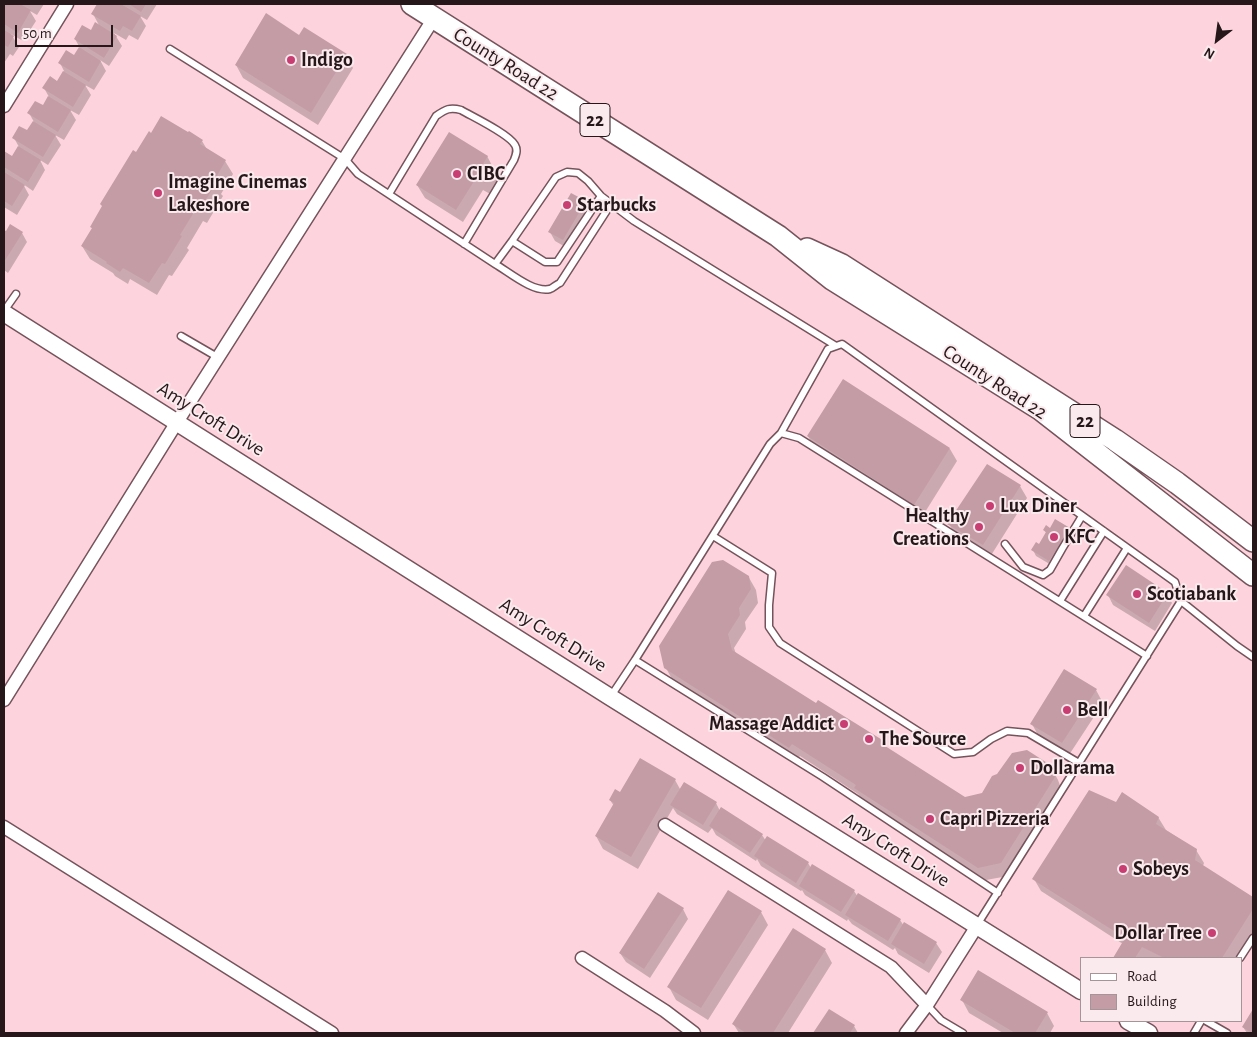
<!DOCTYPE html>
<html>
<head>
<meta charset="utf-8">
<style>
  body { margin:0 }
  #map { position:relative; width:1257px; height:1037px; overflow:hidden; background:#fdd4de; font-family:"Alegreya Sans",sans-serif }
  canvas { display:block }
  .frame { position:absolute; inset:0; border:5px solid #26171b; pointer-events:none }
  .legend { position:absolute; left:1080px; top:957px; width:162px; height:65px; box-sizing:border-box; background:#fae9ed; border:1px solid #a59599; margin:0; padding:6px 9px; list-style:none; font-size:15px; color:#26171b }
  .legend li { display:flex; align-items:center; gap:10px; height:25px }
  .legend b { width:25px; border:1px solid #a59599 }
  .north { position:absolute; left:1192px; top:15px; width:50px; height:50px; -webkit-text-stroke:4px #fae9ed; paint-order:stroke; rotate:210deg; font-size:14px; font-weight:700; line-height:20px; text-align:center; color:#26171b }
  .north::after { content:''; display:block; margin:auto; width:18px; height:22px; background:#26171b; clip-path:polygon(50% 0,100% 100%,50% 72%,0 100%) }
  .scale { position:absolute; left:15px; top:25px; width:98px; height:22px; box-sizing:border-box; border:2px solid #26171b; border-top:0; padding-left:6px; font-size:15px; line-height:18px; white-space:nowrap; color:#26171b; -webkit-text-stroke:4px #fae9ed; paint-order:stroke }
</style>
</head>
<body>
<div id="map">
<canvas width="1257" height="1037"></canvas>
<div class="frame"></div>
<ul class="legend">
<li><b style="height:6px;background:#fff"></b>Road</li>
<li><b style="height:14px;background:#c39ca6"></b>Building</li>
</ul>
<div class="north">N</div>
<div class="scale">50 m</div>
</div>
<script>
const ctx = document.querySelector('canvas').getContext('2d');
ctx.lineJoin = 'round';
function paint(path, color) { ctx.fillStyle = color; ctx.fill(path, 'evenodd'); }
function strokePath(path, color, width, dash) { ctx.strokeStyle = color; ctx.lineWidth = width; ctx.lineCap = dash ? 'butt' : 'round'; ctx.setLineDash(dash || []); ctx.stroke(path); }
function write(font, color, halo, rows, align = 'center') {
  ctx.font = font + ' "Alegreya Sans",sans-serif'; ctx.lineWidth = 4; ctx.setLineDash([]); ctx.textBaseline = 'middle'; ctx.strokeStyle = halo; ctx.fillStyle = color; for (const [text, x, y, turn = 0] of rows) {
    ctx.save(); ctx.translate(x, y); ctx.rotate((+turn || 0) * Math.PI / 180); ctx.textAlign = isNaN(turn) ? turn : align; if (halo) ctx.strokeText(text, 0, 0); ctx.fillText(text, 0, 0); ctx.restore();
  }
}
paint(new Path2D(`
  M4 4H44L37 15 30 11 36 21 23 41 11 34 19 47 13 56 10 54 4 63Z
  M99 4H118L124 7 122 4H157L147 20 140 16 146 26 138 40 129 35 126 40 114 33 122 46 109 66 100 60 106 71 94 90 85 85 91 95 79 115 70 110 76 120 64 140 55 135 61 145 48 165 40 160 45 170 33 191 23 184 29 195 17 215 4 207V153L12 158 19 147 14 138 28 132 34 122 29 113 43 107 49 97 44 88 58 82 64 71 60 63 74 56 80 48 75 39 100 27 93 14Z
  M299 36 346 55 353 68 318 125 243 78 236 65Z
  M202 141 208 151 225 161 233 174 221 194 223 196 207 223 203 221 187 248 189 250 172 276 169 275 157 295 130 279 128 284 115 276 113 273 90 259 82 246 93 229 91 227 137 153Z
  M487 156 494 169 493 172 499 184 492 195 483 190 463 222 425 198 417 185Z
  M585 202 591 212 569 249 555 241 550 232Z
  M4 232 6 233H22L27 242 8 273 4 270Z
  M808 436 950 449 957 461 922 517 815 449Z
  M1020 486 1027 498 990 557 956 536 949 524Z
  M1050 529H1069L1073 535 1053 566 1036 556 1033 550 1039 546 1047 534 1044 530Z
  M748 576 756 590 758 603 745 622 746 629 734 648 736 654 816 705 883 742 887 749 965 798 982 794 998 775 1051 767 1058 780 1062 791 1008 876 986 880 863 801 858 794 800 756 797 760 673 681 666 668Z
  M1167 594 1172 603 1155 631 1113 605 1108 595Z
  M1096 690 1103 703 1069 755 1039 737 1032 724Z
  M675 780 680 789 716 803 720 811 762 835 766 841 808 863 811 868 854 891 858 897 900 920 904 926 936 943 942 952 929 973 898 954 895 948 893 950 852 924 848 919 847 921 805 895 802 890 801 891 761 866 757 859 756 861 716 835 712 828 708 833 677 814 673 808 638 869 603 849 596 836 614 806 610 800 621 794Z
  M1117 804 1158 817 1166 830 1196 850 1204 863 1203 866 1253 899V933L1237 958H1115L1123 944 1041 891 1034 879Z
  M683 909 688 919 650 978 626 962 620 953Z
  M761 912 768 925 708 1020 676 1000 669 987Z
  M825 950 832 963 788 1033H739L734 1025Z
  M962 1000 1047 1013 1054 1026 1050 1033H1003L969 1013Z
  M829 1011 854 1026 858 1033H815Z
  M1253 1011V1033H1247L1243 1027Z`), '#0003');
paint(new Path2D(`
  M4 4H20L31 10 18 33 4 24Z
  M97 4H121L141 16 132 31 123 26 120 31 91 14Z
  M129 4H146L141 12Z
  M266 13 299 35 304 27 347 54 311 113 235 65Z
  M95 22 117 36 104 58 74 39 82 25 91 30Z
  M4 30 14 36 8 47 4 45Z
  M79 47 101 61 89 82 58 63 66 50 74 55Z
  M63 71 86 85 73 107 42 88 50 76 57 81Z
  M48 96 71 110 58 132 27 113 35 101 43 105Z
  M161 116 188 132 189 131 203 140 200 144 226 160 214 181 216 183 199 211 196 209 180 235 182 236 165 264 162 263 149 283 123 268 120 272 106 263 107 262 81 246 92 228 90 227 102 206 100 204 133 150 136 152 149 131 151 133Z
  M33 121 56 135 43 157 12 138 19 126 27 130Z
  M449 132 488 156 483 164 493 170 485 183 476 178 456 210 416 185Z
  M18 146 41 160 28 182 4 167V151L12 156Z
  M4 172 25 185 12 206 4 201Z
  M571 193 586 201 563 240 548 232Z
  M10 224 23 232 4 262V230L6 231Z
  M843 379 950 448 914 505 807 436Z
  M987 464 1021 485 983 545 947 524Z
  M1055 519 1070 528 1049 561 1031 550 1036 542 1039 544 1046 532 1043 530 1046 525 1050 528Z
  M723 560 749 576 751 589 739 608 740 615 728 634 732 650 816 703 818 700 884 741 882 744 965 797 982 793 992 776 997 774 1012 753 1027 750 1052 766 1055 777 1001 863 978 868 854 788 856 785 792 744 789 748 664 668 659 646 712 562Z
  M1126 565 1168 593 1149 623 1106 595Z
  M1064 669 1097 689 1062 743 1030 724Z
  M640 758 676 779 631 857 595 836 614 803 609 800 615 789 620 792Z
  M684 782 717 802 703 825 670 805Z
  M1089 790 1116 802 1122 792 1159 817 1156 824 1197 849 1195 860 1253 897V909L1222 958H1164L1142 947 1135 958H1113L1125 938 1032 879Z
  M721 807 763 834 750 853 709 826Z
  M767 836 809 862 796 883 754 856Z
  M812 864 855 890 841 912 799 886Z
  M728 890 762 911 701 1008 667 987Z
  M658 892 684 908 644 969 619 953Z
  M858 893 901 919 888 941 845 915Z
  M904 922 937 942 924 964 891 944Z
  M793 928 826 949 773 1033H746L732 1024Z
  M978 970 1048 1012 1035 1033H1015L960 1000Z
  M829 1009 855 1025 850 1033H813Z
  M1253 1009V1033H1252L1242 1027Z`), '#c39ca6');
const service = new Path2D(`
  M170 49 345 159 358 174 495 264 512 241 556 177 567 172 578 173 588 181 601 196 634 221 836 346
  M389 194 436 116C446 109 450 107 461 110 473 117 509 134 515 145 518 150 516 155 514 160L464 244
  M512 241 545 262H557L601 196
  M495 264C509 272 533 293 550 289 553 288 557 284 560 283L611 204
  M4 311 16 294
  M181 336 219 358
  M781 433 828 349 842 344 1175 582 1181 601
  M713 536 772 573 769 605V627L780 643 954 754 973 752 991 739 1007 731 1028 733 1079 763
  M1005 544 1023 567 1043 575 1050 570 1062 549 1082 516
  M1060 601 1104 531
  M1084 616 1127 548
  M635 660 823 777 998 893
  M611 696 635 660 770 444 781 433 799 438 1147 656
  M977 925 1181 601 1237 646 1253 657
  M1240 958 1253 938
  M927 1005 941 1020 963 1033
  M1206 1021 1227 1033
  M1194 1033 1201 1021`);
const minor = new Path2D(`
  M4 106 67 4
  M4 700 177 422 434 18
  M665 825 891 967 927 1005
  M4 827 332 1033
  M582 958 665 1011 694 1033
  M906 1033 927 1005 977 926`);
const tertiary = new Path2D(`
  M4 313 610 697 1081 991
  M1128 1021 1149 1033`);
const primary = new Path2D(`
  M412 4 778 236 832 279 1040 409 1253 575
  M807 249 842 265 1115 440 1177 483 1253 541`);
strokePath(service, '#75535c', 9);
strokePath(minor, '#75535c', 15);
strokePath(tertiary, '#75535c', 19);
strokePath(primary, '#75535c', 24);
strokePath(service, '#fff', 6);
strokePath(minor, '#fff', 12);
strokePath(tertiary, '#fff', 16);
strokePath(primary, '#fff', 21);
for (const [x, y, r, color] of [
  [291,60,5,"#c83d72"],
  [457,174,5,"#c83d72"],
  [158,193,5,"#c83d72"],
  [567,205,5,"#c83d72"],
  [990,506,5,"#c83d72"],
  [979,527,5,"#c83d72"],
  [1054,537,5,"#c83d72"],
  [1137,594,5,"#c83d72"],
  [1067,710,5,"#c83d72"],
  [844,724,5,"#c83d72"],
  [869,739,5,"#c83d72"],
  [1020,768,5,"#c83d72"],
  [930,819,5,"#c83d72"],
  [1123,869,5,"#c83d72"],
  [1212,933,5,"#c83d72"]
]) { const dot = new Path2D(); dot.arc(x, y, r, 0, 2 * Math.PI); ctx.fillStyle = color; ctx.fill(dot); strokePath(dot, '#fae9ed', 2); }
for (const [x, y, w] of [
  [595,120,30],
  [1085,421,30]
]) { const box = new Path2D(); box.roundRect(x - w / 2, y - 16.5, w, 33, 4); ctx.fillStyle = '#fae9ed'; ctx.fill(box); strokePath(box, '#26171b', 1); }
write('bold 19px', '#26171b', null, [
  ["22",595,120],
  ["22",1085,421]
]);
write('bold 20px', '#26171b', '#fae9ed', [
  ["Indigo",301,60],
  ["CIBC",467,174],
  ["Imagine Cinemas",168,182],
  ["Lakeshore",168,205],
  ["Starbucks",577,205],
  ["Lux Diner",1000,506],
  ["Healthy",969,516,"right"],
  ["Creations",969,539,"right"],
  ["KFC",1064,537],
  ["Scotiabank",1147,594],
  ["Bell",1077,710],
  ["Massage Addict",834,724,"right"],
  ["The Source",879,739],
  ["Dollarama",1030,768],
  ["Capri Pizzeria",940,819],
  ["Sobeys",1133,869],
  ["Dollar Tree",1202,933,"right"]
], 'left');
write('20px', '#26171b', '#fae9ed', [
  ["County Road 22",506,64,32],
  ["County Road 22",995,382,33],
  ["Amy Croft Drive",211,419,32],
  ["Amy Croft Drive",553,635,32],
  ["Amy Croft Drive",896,850,32]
]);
</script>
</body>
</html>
